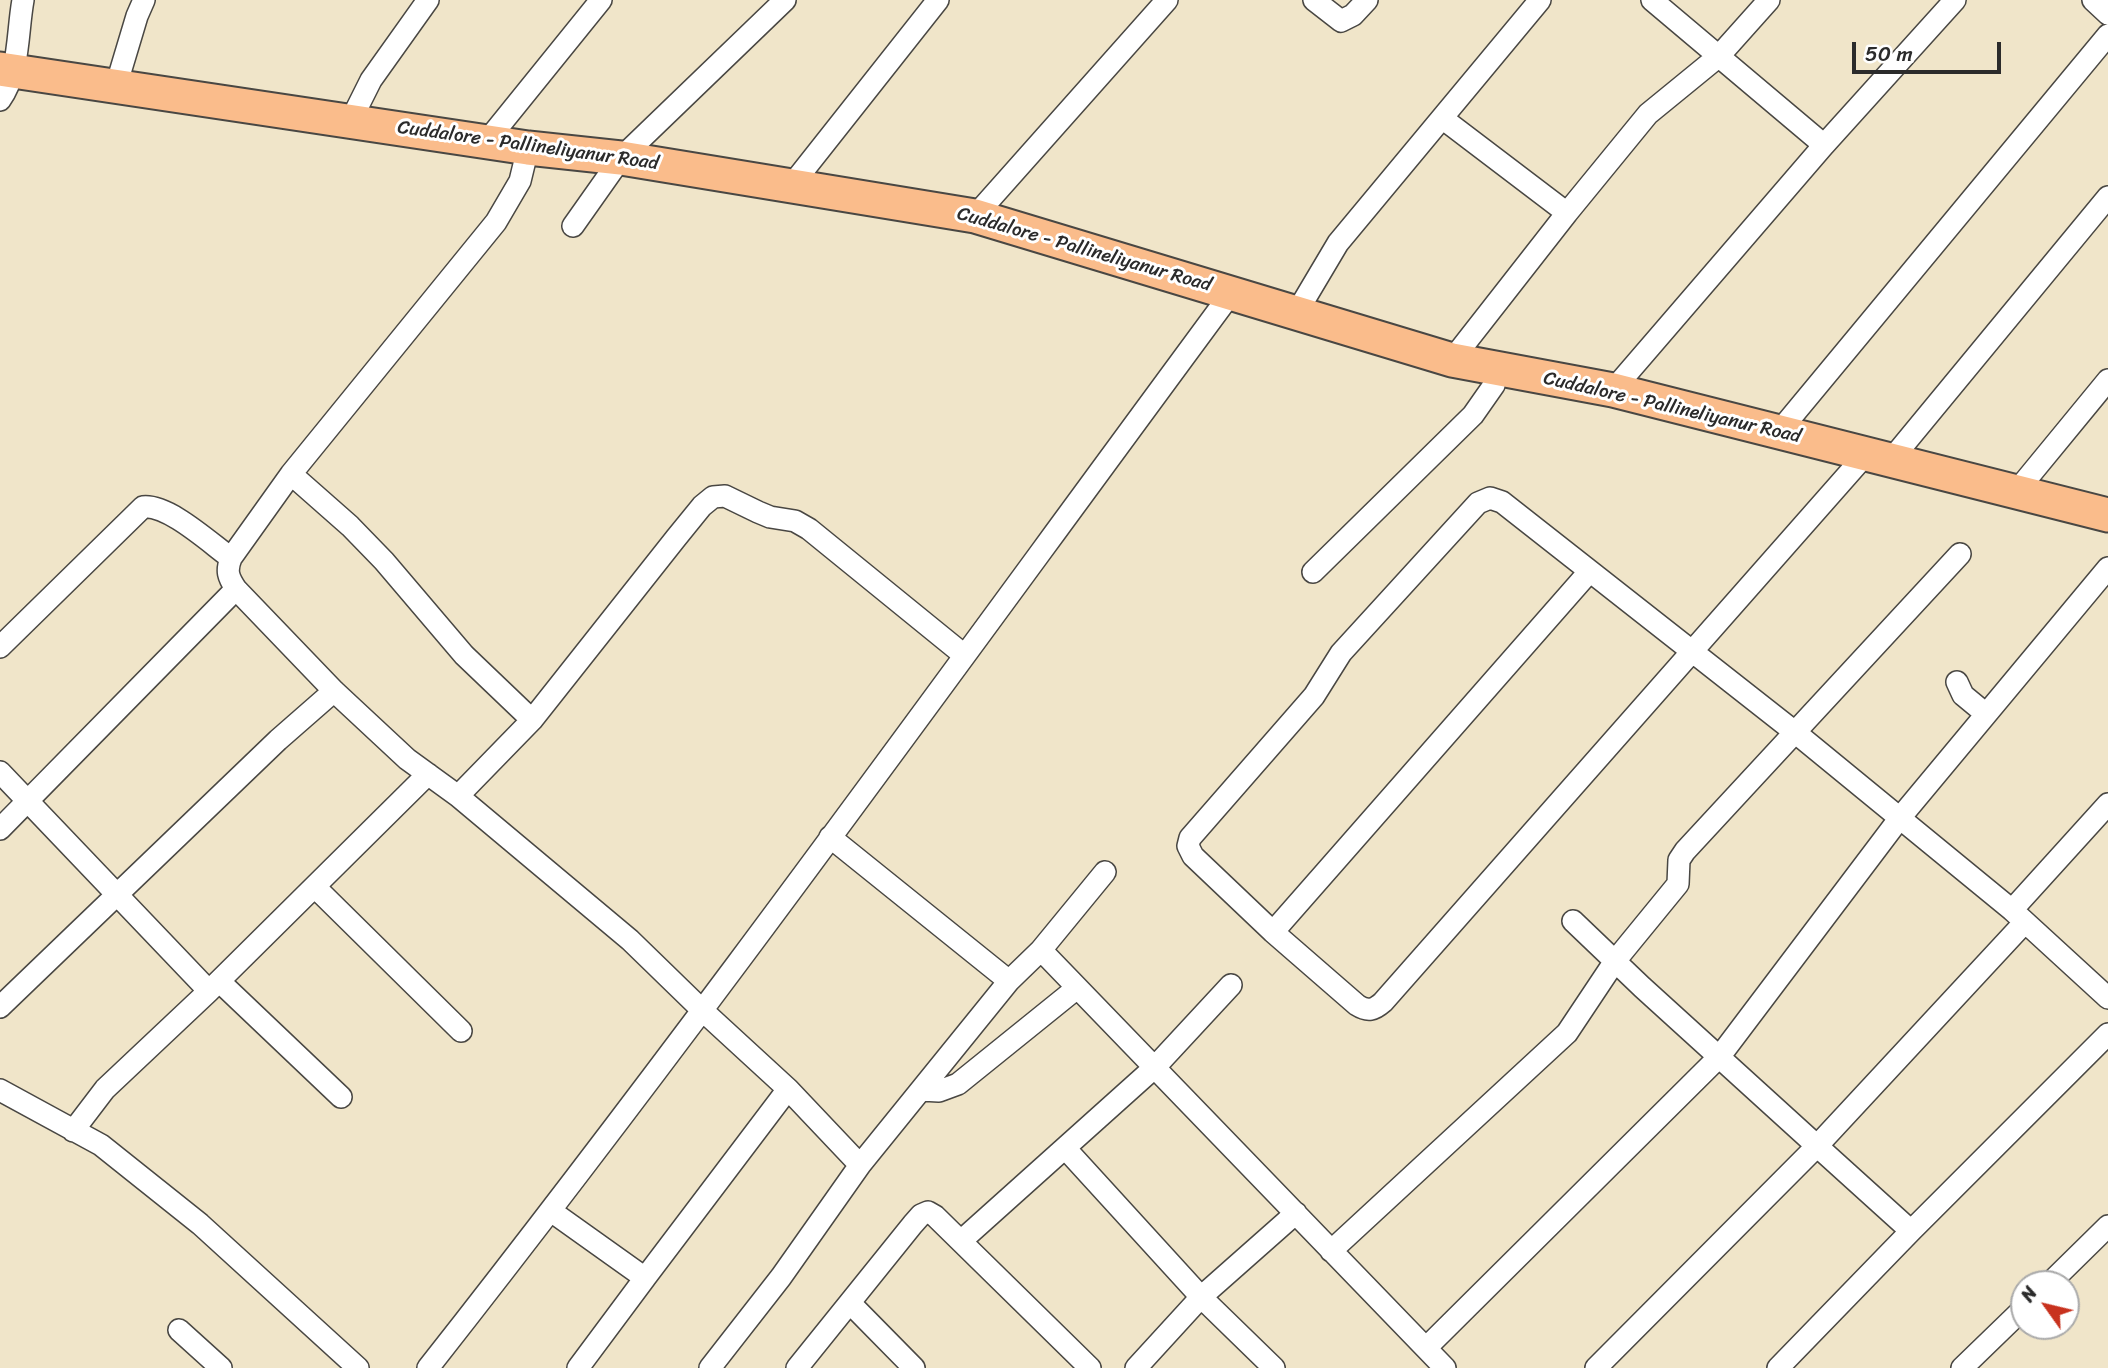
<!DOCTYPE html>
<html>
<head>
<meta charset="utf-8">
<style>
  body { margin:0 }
  #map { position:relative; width:2108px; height:1368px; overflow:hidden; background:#f0e5c9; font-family:Sriracha,sans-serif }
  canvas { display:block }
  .north { position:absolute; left:2010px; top:1270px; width:70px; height:70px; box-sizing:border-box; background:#fff; border:2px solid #aaa; border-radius:50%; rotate:304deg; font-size:19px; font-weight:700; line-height:28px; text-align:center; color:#2b2b2b }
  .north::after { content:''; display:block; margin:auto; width:24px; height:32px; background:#c8321e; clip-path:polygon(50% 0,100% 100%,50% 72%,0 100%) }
  .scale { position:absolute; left:1852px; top:42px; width:149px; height:32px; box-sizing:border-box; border:4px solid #2b2b2b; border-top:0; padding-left:9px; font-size:21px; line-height:24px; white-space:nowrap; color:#2b2b2b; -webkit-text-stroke:5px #fff; paint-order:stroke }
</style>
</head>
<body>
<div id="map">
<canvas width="2108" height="1368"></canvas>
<div class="north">N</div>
<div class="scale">50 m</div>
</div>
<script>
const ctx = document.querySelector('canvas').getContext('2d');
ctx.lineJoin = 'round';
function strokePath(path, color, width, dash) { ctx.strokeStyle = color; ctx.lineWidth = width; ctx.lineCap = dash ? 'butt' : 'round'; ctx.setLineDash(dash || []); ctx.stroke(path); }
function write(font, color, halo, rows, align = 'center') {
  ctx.font = font + ' Sriracha,sans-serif'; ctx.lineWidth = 6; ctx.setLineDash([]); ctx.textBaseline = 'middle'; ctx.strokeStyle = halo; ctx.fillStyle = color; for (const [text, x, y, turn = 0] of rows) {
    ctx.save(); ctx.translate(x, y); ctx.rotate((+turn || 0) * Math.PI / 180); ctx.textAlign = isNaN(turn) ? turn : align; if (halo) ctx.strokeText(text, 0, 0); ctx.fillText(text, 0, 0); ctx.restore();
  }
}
const street = new Path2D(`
  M1314 0 1341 21 1353 15 1367 0
  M1652 0 1824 145
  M2093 0 2108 14
  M116 86 137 16 144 0
  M0 100C20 72 17 33 23 0
  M1442 118 1567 213 1452 360
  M351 120 371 80 428 0
  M487 141 601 0
  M528 148 520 181 496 222 291 474 231 558C226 571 228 577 236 589L334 691 407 759 458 796 630 940 702 1010 788 1089 860 1165
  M791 186 938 0
  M1567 213 1648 114 1719 56 1769 0
  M975 216 1167 0
  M573 226 621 158 785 0
  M1297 312 1338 243 1540 0
  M1613 390 1824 145 1955 0
  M1778 433 2108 35
  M1867 453 1383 1002C1374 1010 1368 1012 1357 1005L1273 932 1193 856 1188 846 1190 838 1314 696 1341 653 1478 503 1490 498 1502 502 1796 733 2012 910 2108 998
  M1891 460 2108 197
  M291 474 350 526 384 561 464 655 532 720
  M2016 492 2108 380
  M1313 572 1473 415 1494 385 1498 368
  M0 647 143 507C168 504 210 543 231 558
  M1957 682 1963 695 1986 714
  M0 772 209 991
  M458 796 532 720 676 538 702 506 713 497 725 496 758 512 770 517 795 521 809 529 964 655
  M0 829 236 589
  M830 837 1009 981 1041 950 1445 1368
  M315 887 461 1031
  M2012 910 2108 804
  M1573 921 1642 987 1817 1146 2025 922
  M1273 932 1589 572
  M1041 950 1105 872
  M219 981 341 1097
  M0 1007 278 740 334 691
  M0 1090 101 1145 200 1224 358 1368
  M921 1090 939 1091 958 1084 1077 988
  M73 1131 105 1089 209 991 428 774
  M1065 1148 1201 1297 1274 1368
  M551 1211 645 1278 578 1368
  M961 1241 1155 1067 1231 985
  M1331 1251 1567 1033 1615 961 1678 884 1679 860 1685 851 1960 554
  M645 1278 788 1089
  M2049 1284 2108 1226
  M850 1303 914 1368
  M179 1330 221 1368
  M1426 1348 1720 1056 1899 819 2108 568
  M428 1368C705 1016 966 652 1232 292
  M710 1368 781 1277 860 1165 1009 981
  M797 1368 913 1224 921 1215 928 1212 935 1216 1090 1368
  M1136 1368 1201 1297 1296 1213
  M1596 1368 1817 1146 1911 1231
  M1778 1368 1911 1231 2108 1034
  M1962 1368 2024 1308`);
const primary = new Path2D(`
  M0 69 528 148 621 158 975 216 1452 360 1613 390 2108 515`);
strokePath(street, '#494743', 24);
strokePath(primary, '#494743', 37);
strokePath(street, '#fff', 21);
strokePath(primary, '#fabc8b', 33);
write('19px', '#2b2b2b', '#fff', [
  ["Cuddalore - Pallineliyanur Road",528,146,8],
  ["Cuddalore - Pallineliyanur Road",1084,250,16],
  ["Cuddalore - Pallineliyanur Road",1672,408,13]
]);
</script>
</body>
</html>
